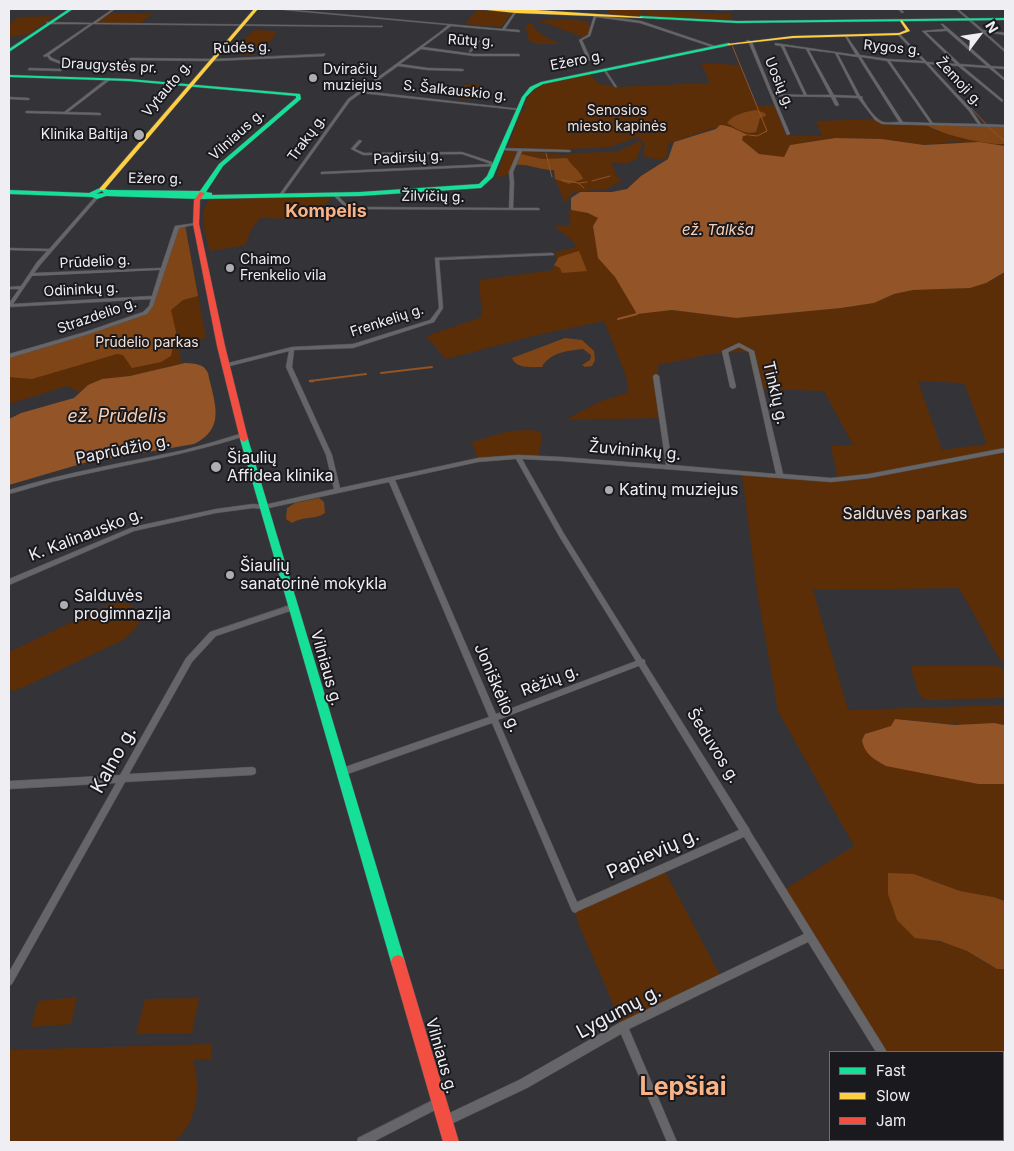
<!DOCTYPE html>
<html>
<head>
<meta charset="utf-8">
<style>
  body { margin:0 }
  #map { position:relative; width:1014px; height:1151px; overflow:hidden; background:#333338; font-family:Inter,sans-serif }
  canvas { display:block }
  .frame { position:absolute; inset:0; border:10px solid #eeeef3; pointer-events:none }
  .legend { position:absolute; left:829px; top:1051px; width:175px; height:90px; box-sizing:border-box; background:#1a1a1e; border:1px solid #6f6f73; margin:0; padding:6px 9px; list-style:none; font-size:15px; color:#eeeef3 }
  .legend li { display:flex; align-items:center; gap:10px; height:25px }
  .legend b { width:25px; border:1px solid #6f6f73 }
  .north { position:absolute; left:954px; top:10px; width:50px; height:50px; -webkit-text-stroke:4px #1a1a1e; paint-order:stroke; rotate:59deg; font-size:14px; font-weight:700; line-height:20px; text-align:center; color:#eeeef3 }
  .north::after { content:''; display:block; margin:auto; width:18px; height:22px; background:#eeeef3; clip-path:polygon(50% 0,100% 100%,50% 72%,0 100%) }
</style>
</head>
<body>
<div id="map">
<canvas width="1014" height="1151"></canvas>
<div class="frame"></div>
<ul class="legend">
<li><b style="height:6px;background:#16e098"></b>Fast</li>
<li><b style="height:6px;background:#ffcf43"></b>Slow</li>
<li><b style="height:6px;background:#f24e42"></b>Jam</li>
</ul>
<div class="north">N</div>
</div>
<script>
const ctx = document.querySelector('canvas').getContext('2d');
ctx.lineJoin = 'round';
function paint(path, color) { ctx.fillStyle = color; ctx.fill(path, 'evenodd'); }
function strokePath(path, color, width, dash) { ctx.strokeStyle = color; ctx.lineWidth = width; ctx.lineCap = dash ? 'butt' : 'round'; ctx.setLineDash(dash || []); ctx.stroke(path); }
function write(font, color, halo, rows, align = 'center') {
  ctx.font = font + ' Inter,sans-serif'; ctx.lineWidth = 4; ctx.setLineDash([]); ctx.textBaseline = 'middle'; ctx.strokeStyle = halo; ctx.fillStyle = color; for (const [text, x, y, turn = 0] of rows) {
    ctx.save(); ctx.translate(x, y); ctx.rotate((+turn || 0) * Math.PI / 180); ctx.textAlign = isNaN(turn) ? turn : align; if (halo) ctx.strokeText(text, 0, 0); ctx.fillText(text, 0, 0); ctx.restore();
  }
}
paint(new Path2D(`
  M610 9H640L644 15 648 14 642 10 731 14 732 20 607 15Z
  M477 10 512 13 501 27 465 24Z
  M111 13 152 14 141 23H96Z
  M54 16 29 34 9 37V25L18 17Z
  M550 19 589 21 588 25H591L588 36 583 37 545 23H537Z
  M532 23 534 26 532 27 549 39H553L554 42 564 44H537L528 40 526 28 528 26 527 24Z
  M255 30 277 31 271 41H262L251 55 233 54 250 33Z
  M701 63 739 65 756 106 774 105 786 135 822 136 816 121 874 119 882 123 1005 126H927L937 131 954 134 962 139 1005 144V146L951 142 924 145 882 139 835 138 790 145 784 158 759 154 742 140 743 136 748 135 723 125 669 143 666 158 659 160 643 156 645 143 637 137 610 147 550 150 508 147 520 114 526 107 524 105C535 78 566 78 590 74L597 83 615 87 710 83Z
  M475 84 484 87 477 98 467 100 454 97 464 85Z
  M639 141 642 143 637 159 625 164 612 162 616 176 622 181 606 189 574 192 567 198 566 206 555 179 569 184 570 164 567 158 542 159 531 156 511 167 509 174 496 178 504 153 510 150 566 155 572 153 617 152Z
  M333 196 311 219 260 218 251 230 245 245 210 251C206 237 196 208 212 199Z
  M571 210 588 213 599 218 593 226 598 258 615 277 641 313 672 310 736 318 841 308 874 303 894 294 913 290 970 288 997 278 1005 272V665L998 657 959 588 813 590 848 710 1005 705V726L994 723 964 725 895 719 892 726 865 734 862 740 978 784H1005V901L993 897 960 891 914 874 915 938C933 940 950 943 966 951 979 957 990 969 1005 969V1142H938L936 1140H1003V1052H882L782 891 854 846 778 711 757 590 742 474 838 480 831 446 853 445 824 391 757 389 748 352 716 353 658 365 659 418 565 420 599 402 629 392 625 373 604 321 537 335 446 359 426 336 482 317 479 280 554 270V265L584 271 566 257H559L555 261 556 252 576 247 573 241 554 226 571 225 568 211ZM918 381 964 383 987 444 942 450Z
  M185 225 206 338 179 344 181 364C164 366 148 374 130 376 110 379 96 376 79 392L67 386 9 404V356L87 333 145 313 151 306Z
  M532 430 542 433 539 458 518 457 478 460 472 442 509 431Z
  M119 602C130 604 137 606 141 618L137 627 123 640 24 687 14 691 9 689V652L110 604Z
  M913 666H999L1005 670V698L926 700 920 696 911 669Z
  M665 871 722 979 623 1027 577 920 575 908Z
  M77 997 71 1024 31 1027 38 1001Z
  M199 998 192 1033 136 1034 145 999Z
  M212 1044 211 1059 193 1060C201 1087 198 1125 173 1142H9V1065L11 1063H9V1050Z`), '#5c2e08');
paint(new Path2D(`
  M756 110 765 113 766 116 760 118 756 132C745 135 737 129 727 123 733 114 746 112 756 110Z
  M926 125 1005 127V144C985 145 943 135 926 125Z
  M521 154 542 159 567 158C571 166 581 171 583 179L569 184 555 179 554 170C540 170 527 163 514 165Z
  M185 225 198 296 183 300 171 310 176 332 171 356 161 362 132 368 123 355 117 354 32 379 9 377V356L87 333 145 313 151 306 177 227Z
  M579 251 587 271 562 273 560 268 554 265 559 257Z
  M565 338 582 340 594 351 595 360 592 366 585 367 582 365 590 360 591 355 583 349C568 351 550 352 542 367 532 367 516 369 512 358Z
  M319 498 324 502 325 513C315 520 303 516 292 523L286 519 287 508 295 503Z
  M888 873 914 874 960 891 993 897 1005 901V969H997L967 951 940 941 915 938 897 920 888 894Z`), '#7f4516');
paint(new Path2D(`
  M720 125C731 125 739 132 749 135L743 136 742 140 759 154 784 157 790 145 835 138 882 139 924 145 979 142 1005 146V272L986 283 970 288 913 290 894 294 874 303 841 308 736 318 672 310 637 314 615 277 598 258 593 226 598 218 588 213 571 210V198L580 192H612L627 189 641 176 668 159 674 142 716 129Z
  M185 363C196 364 203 363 208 373 214 402 227 428 194 444L84 463 9 485V419L21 413 74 398 88 385 102 379 130 376Z
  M895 719 955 725 994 723 1004 725 1005 784H978L886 766C874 759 864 754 862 740L865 734 891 726Z`), '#935427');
strokePath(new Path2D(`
  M732 45 767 131 757 136 749 135
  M960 97 969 107
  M971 108 986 124
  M988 127 1005 141
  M546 153 552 177
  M562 180 578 183 584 188
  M592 181 610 176
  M579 183 587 182`), '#935427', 1);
strokePath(new Path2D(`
  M618 319 637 314
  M381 373 432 367
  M310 381 366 374`), '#935427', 2);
strokePath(new Path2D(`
  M310 381H313`), '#935427', 2.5);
const street = new Path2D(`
  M113 9H115L96 23 383 26 382 27 93 24 49 55 52 58 67 64V66L61 71 28 70 29 68 59 69 64 65 50 60 47 56 45 57 43 56 90 24H47L46 22 92 23Z
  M283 9 502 29 515 11H517L505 29 519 30 520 32 451 26 423 47 474 54H519L520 56H474L421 49 400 64 428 68 462 69 464 70 462 71 428 70 398 66 363 91 520 109 518 110 361 93 350 101 281 197H279V195L348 99 440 32 448 25 284 10Z
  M714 9H732L733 10H715Z
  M898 9H900L904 12 902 13Z
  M956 9H958L983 30 1005 33V35L985 32 1005 50V52Z
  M595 15 641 21 715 46 712 47 640 23 596 17 590 36 582 40 591 60 588 61 579 40 588 35 594 16Z
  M941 24H943L949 29 991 66 1005 67V69L993 68 1005 79V81L989 68 962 66 1003 100 1002 102 958 66 929 64 971 109 981 124 1005 125V127L882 124 875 120 858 98 835 97 839 105 837 106 835 105 831 97 774 96 790 134 787 135 749 43 746 41 748 40 752 42 773 94 804 95 781 46 775 45V43L856 55 845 36 846 35 860 55 888 59 923 61 898 35 899 33 927 62 956 64 922 31 945 29ZM947 31 987 66 960 64 926 32ZM784 46 806 49 830 95H807ZM809 50 835 53 857 96 834 95ZM838 54 858 57 899 122C894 122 887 123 883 122 875 119 866 105 862 98L863 97 860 96 858 92ZM861 57 887 61 930 123 903 122ZM890 61 925 63 969 111 978 124 933 123Z
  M477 40 480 41 471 52H469Z
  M325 54 324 56 214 61 131 60 129 59 131 58 214 59Z
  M603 69H605L617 87H615Z
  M108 78 111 79 68 112 100 113 101 115 27 113 25 112 27 111 64 112Z
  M9 97 28 98 30 99 28 100 9 99Z
  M359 140 362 141 355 149 364 153 462 152 492 162V164H496L498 165 496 166 321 174V172H322L491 164 462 154 363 155 351 149Z
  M501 148 569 150 571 151 569 152 522 151 513 172 514 183 513 208H538L540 209 539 210 361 209 344 206 332 194 335 193 346 204 361 207 509 208 510 183 509 172 518 151 502 150H501Z
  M96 196 99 197 41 264 34 273 161 268 175 226 196 223 198 224 179 228 153 306 147 314 89 334 9 358V354L85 332 143 312 149 306 151 299 9 307V303L19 289H9V287L21 286 37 262 47 251 9 250V248L49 249ZM160 270 152 296 13 304 32 276Z
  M552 253 554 254V255L439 260 443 308 434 322 353 348 294 350 292 367 332 455 340 488 478 458 518 455 562 457 666 465 653 376 656 374 659 376 672 465 776 474 749 352 739 347 728 352 736 387 733 389 730 387 722 351 739 343 754 351 783 474 831 478 869 474 1005 448V452L869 478 831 482 562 461 522 459 563 532 642 659 645 660V663L748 827 749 828 750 831 887 1052H876L808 942 629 1029 677 1142H667L621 1034 527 1088 449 1125 445 1126 441 1125 440 1121 441 1117 519 1080 619 1023 804 934 744 837 578 911 575 913 572 911 492 723 342 776 339 775 338 772 339 769 342 768 489 717 389 482 264 509 253 508 216 513 134 531 9 585V579L133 527 216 509 253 504 264 505 334 489 326 455 286 367 289 351 226 367 224 366V364L292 347 353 344 430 320 439 308 435 258ZM516 459 559 536 636 661 496 714 395 480 478 462ZM639 666 739 830 577 902 498 720Z
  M243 433 245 434V436C186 455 128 464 68 478 48 482 29 489 9 494V490C66 472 125 463 184 450 204 445 223 439 243 433Z
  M293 604 296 605 297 607 296 609 216 636 192 662 129 774 252 767 255 768 256 771 255 774 252 775 125 782 12 984 9 986V972L116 783 9 789V781L120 775 186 658 210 632Z
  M439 1097 443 1098 444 1102 443 1106 373 1142H357L358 1138Z
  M931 1140H943V1142H931Z`);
const fast = new Path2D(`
  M69 9H73L9 52V49Z
  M640 16 737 21 1005 18V20L737 23 641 18Z
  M729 43 731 45 543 84 534 89 526 97 493 177 481 188 360 196 199 199 106 196 97 199 92 197 9 194V190L89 193 102 187 108 190 200 191 219 164 296 98V96L129 81 9 77V75L129 79 300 94 301 99 223 166 206 192 212 193V195L360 192 479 184 487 176 522 97 530 87 541 82ZM102 191 104 193 96 194Z
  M244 436 248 439 405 962 403 967 398 969 393 967 391 962 240 439Z`);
const slow = new Path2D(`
  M254 9H258L104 190H100V188Z
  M477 9H521L643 17 641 18 516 13Z
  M902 20 910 31 899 35 793 38 729 45 727 44 793 36 899 33 906 30 900 21Z`);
const jam = new Path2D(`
  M200 192 205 193 200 200 199 224 225 346 248 439 244 442 240 439 217 346 193 224 194 200Z
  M398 955 403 957 405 962 459 1142H443L391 962 393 957Z`);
strokePath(street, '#525256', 1);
strokePath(fast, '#525256', 1);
strokePath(slow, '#525256', 1);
strokePath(jam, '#525256', 1);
paint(street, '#666669');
paint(fast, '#16e098');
paint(slow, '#ffcf43');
paint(jam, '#f24e42');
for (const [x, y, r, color] of [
  [313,78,5,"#adadb2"],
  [139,135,6,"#adadb2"],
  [230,268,5,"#adadb2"],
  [216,467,6,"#adadb2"],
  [609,490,5,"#adadb2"],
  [230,575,5,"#adadb2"],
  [64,605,5,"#adadb2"]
]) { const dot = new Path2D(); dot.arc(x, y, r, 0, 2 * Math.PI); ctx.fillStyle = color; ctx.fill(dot); strokePath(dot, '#1a1a1e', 2); }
write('14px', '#eeeef3', '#1a1a1e', [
  ["Rūtų g.",471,41,3],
  ["Rūdės g.",242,48,-2],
  ["Rygos g.",892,48,6],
  ["Ežero g.",577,61,-11],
  ["Draugystės pr.",109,66,3],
  ["Žemoji g.",959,82,47],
  ["Uosių g.",779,83,67],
  ["Vytauto g.",167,89,-50],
  ["S. Šalkauskio g.",455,91,6],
  ["Vilniaus g.",237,135,-42],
  ["Trakų g.",307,138,-54],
  ["Padirsių g.",408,158,-3],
  ["Ežero g.",155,179,1],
  ["Žilvičių g.",433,197,1],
  ["Prūdelio g.",95,262,-3],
  ["Odininkų g.",81,290,-3],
  ["Strazdelio g.",97,316,-19],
  ["Frenkelių g.",387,321,-18]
]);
write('14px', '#eeeef3', '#1a1a1e', [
  ["Dviračių",323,70],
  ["muziejus",323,86],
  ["Klinika Baltija",128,135,"right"],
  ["Chaimo",240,260],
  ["Frenkelio vila",240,276]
], 'left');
write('14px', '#f4dfd3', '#1a1a1e', [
  ["Senosios",617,111],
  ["miesto kapinės",617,127],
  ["Prūdelio parkas",147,343]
]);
write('italic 15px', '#f7cfb6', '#1a1a1e', [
  ["ež. Talkša",718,230]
]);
write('16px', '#eeeef3', '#1a1a1e', [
  ["Tinklų g.",775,393,77],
  ["Paprūdžio g.",123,450,-11],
  ["Žuvininkų g.",635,451,5],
  ["K. Kalinausko g.",86,535,-21],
  ["Vilniaus g.",326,668,74],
  ["Rėžių g.",550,681,-21],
  ["Joniškėlio g.",497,688,67],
  ["Šeduvos g.",713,746,58],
  ["Vilniaus g.",441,1056,74]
]);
write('16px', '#eeeef3', '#1a1a1e', [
  ["Šiaulių",227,458],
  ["Affidea klinika",227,476],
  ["Katinų muziejus",619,490],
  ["Šiaulių",240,566],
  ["sanatorinė mokykla",240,584],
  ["Salduvės",74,596],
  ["progimnazija",74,614]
], 'left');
write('16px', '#f4dfd3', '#1a1a1e', [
  ["Salduvės parkas",905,514]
]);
write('bold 18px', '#f8b387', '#1a1a1e', [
  ["Kompelis",326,212]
]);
write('italic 18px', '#f7cfb6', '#1a1a1e', [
  ["ež. Prūdelis",117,417]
]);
write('19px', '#eeeef3', '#1a1a1e', [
  ["Kalno g.",114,760,-61],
  ["Papievių g.",653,854,-24],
  ["Lygumų g.",619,1012,-28]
]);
write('bold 25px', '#f8b387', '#1a1a1e', [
  ["Lepšiai",683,1087]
]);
</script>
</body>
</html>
